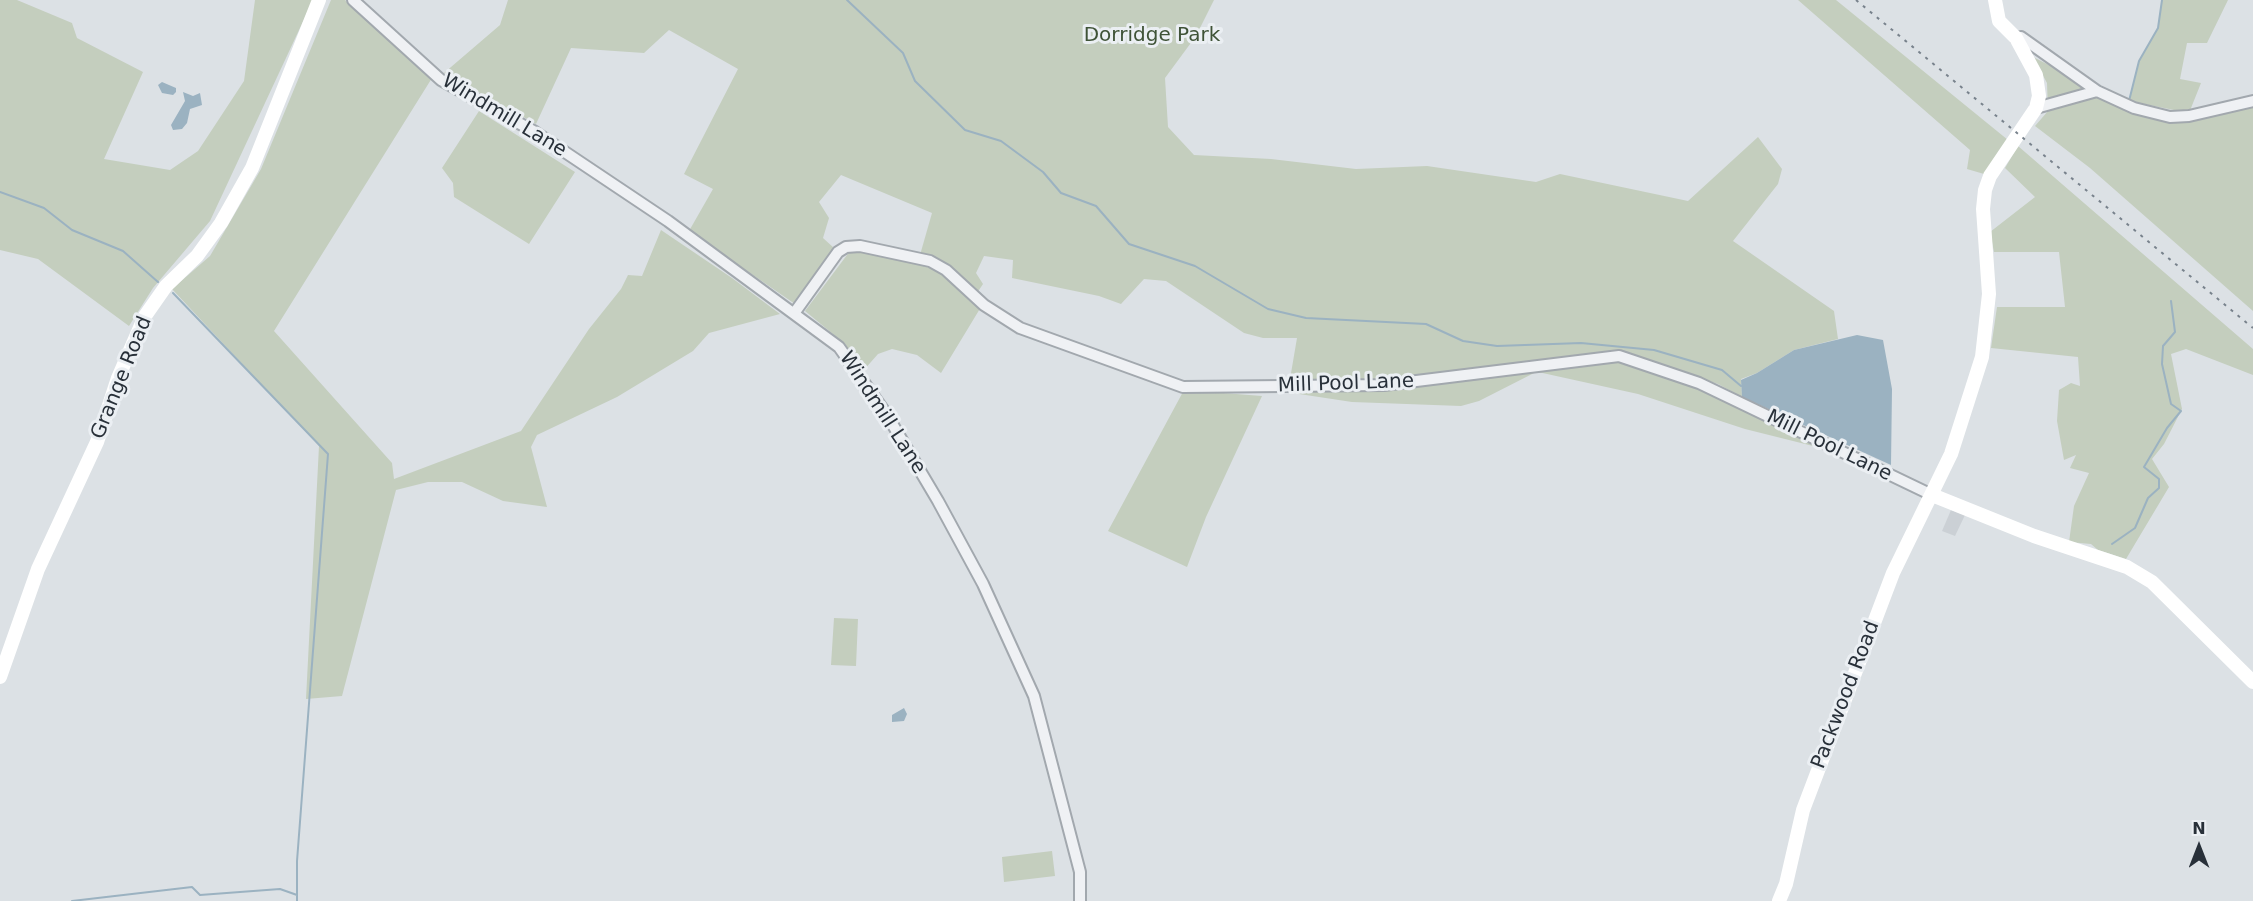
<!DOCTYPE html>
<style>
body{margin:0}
#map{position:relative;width:2253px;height:901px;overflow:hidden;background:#dce1e5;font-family:"DejaVu Sans",sans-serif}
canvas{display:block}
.north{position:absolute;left:2169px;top:817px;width:60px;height:60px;-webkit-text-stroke:4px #ebeff3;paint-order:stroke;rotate:0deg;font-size:16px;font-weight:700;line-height:24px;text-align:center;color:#283039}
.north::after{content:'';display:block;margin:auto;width:21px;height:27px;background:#283039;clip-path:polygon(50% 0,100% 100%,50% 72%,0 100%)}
</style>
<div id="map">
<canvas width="2253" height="901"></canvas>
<div class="north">N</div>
</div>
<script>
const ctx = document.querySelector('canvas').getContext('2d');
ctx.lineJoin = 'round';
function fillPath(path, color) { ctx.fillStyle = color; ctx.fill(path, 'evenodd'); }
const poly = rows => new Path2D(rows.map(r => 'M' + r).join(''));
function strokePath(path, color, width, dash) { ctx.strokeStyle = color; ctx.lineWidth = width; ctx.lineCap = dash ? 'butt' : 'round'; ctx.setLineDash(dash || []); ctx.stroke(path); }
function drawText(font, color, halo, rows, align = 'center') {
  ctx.font = font + ' "DejaVu Sans",sans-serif'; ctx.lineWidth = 6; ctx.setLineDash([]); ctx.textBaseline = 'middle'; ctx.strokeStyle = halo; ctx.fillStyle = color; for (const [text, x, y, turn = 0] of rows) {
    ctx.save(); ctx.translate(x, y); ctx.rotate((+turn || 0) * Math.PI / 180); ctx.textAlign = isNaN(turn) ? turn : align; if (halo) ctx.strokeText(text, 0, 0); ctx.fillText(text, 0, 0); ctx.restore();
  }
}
fillPath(poly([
 [1951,510,1965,515,1955,536,1942,531]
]), '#cbd0d5');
fillPath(poly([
 [0,0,17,0,72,23,77,38,143,72,104,159,170,170,198,151,244,81,255,0,313,0,210,221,153,288,129,326,38,259,0,250],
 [331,0,345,0,432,78,274,331,392,463,394,479,521,431,589,329,621,289,628,275,642,276,661,230,732,278,780,314,709,333,693,351,617,397,537,435,531,447,547,507,503,501,462,482,428,482,396,490,342,696,306,699,319,446,172,289,210,256,261,169],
 [508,0,1214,0,1196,36,1165,78,1168,127,1194,155,1271,159,1356,169,1427,166,1536,182,1560,174,1688,201,1758,137,1782,169,1778,184,1733,241,1834,311,1838,339,1794,350,1757,373,1741,379,1742,397,1718,384,1626,352,1458,371,1384,383,1289,385,1297,338,1263,338,1244,333,1166,281,1144,279,1121,304,1099,296,1012,278,1013,260,984,256,976,273,983,284,977,293,920,255,932,213,841,175,819,202,829,218,823,238,834,248,827,263,795,304,689,231,713,189,684,174,738,69,669,30,644,53,571,48,536,124,444,73,500,25],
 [1798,0,1836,0,2008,140,1984,174,1967,169,1970,150],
 [2162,0,2228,0,2207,43,2187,43,2180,79,2201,83,2189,113,2129,101,2139,61,2158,28],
 [2033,57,2079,80,2100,99,2149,116,2253,106,2253,311,2090,168,2035,126,2048,111,2047,83],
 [479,111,575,172,529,244,454,197,453,183,442,168],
 [2018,146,2253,349,2253,375,2186,349,2171,354,2182,409,2164,444,2152,459,2169,487,2126,559,2098,550,2091,544,2069,542,2074,506,2089,473,2070,468,2076,455,2064,460,2057,421,2059,390,2071,383,2080,386,2078,357,1991,348,1997,307,2065,307,2059,252,1994,252,1990,232,2035,197,2005,168],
 [862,250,943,271,981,307,941,373,917,355,892,349,878,354,863,371,845,344,805,311,850,251],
 [1618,361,1695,386,1817,447,1745,429,1638,394,1538,372],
 [1536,372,1479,401,1461,406,1352,402,1286,392,1383,390],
 [1184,390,1262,396,1206,517,1187,567,1108,531],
 [834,618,858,619,856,666,831,665],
 [1052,851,1055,876,1004,882,1002,857]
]), '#c4cebe');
fillPath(poly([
 [162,82,176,88,176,92,173,95,162,93,158,85],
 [183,92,193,96,200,93,202,105,190,109,187,123,182,129,173,130,171,125,185,101],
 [1857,335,1883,340,1892,389,1891,465,1742,397,1741,380,1757,373,1794,350],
 [904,708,907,714,904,721,892,722,892,715]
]), '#9bb2c1');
strokePath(poly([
 [847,0,903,53,915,81,965,130,1001,141,1043,172,1061,193,1096,206,1129,244,1195,266,1268,309,1306,318,1426,324,1463,341,1497,346,1581,343,1654,350,1722,370,1741,386],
 [2129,101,2139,61,2158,28,2162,0],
 [0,192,44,208,72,230,123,251,158,282],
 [173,293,328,454,297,861,297,901],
 [2112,544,2135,528,2148,498,2159,488,2159,479,2144,467,2167,428,2181,411,2171,404,2162,364,2163,346,2175,332,2171,301],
 [72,901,192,887,200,895,280,889,297,895]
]), '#9bb2c1', 2);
const street = poly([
 [353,0,441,80,535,132,668,221,839,347,887,415,938,501,983,584,1034,696,1080,872,1080,901],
 [2016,38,2021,37,2097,91,2134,108,2170,117,2189,116,2253,101],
 [2036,108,2097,91],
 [795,312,838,252,846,247,860,246,930,261,946,270,984,305,1020,328,1183,387,1384,385,1619,356,1699,383,1932,495]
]);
strokePath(street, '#a2a8ae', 14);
strokePath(street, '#eff1f4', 10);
strokePath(poly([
 [1932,495,2034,536,2127,567,2152,582,2253,682],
 [0,677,38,569,97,442,118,378,145,316,166,286,197,256,221,223,252,168,319,0],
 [1779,901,1786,884,1803,810,1893,573,1951,454,1982,357,1989,294,1983,209,1985,190,1990,176,2036,108,2039,96,2036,75,2016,38,1999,21,1995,0]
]), '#fff', 14);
strokePath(poly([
 [1856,0,2253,328]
]), '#78828c', 2, [3, 6]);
drawText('20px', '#3f5337', '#ebeff3', [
 ["Dorridge Park",1152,36]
]);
drawText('20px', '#283039', '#ebeff3', [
 ["Windmill Lane",504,116,31],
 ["Grange Road",122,378,-68],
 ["Mill Pool Lane",1346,384,-2],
 ["Windmill Lane",882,413,57],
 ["Mill Pool Lane",1829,446,26],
 ["Packwood Road",1846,695,-69]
]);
</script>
